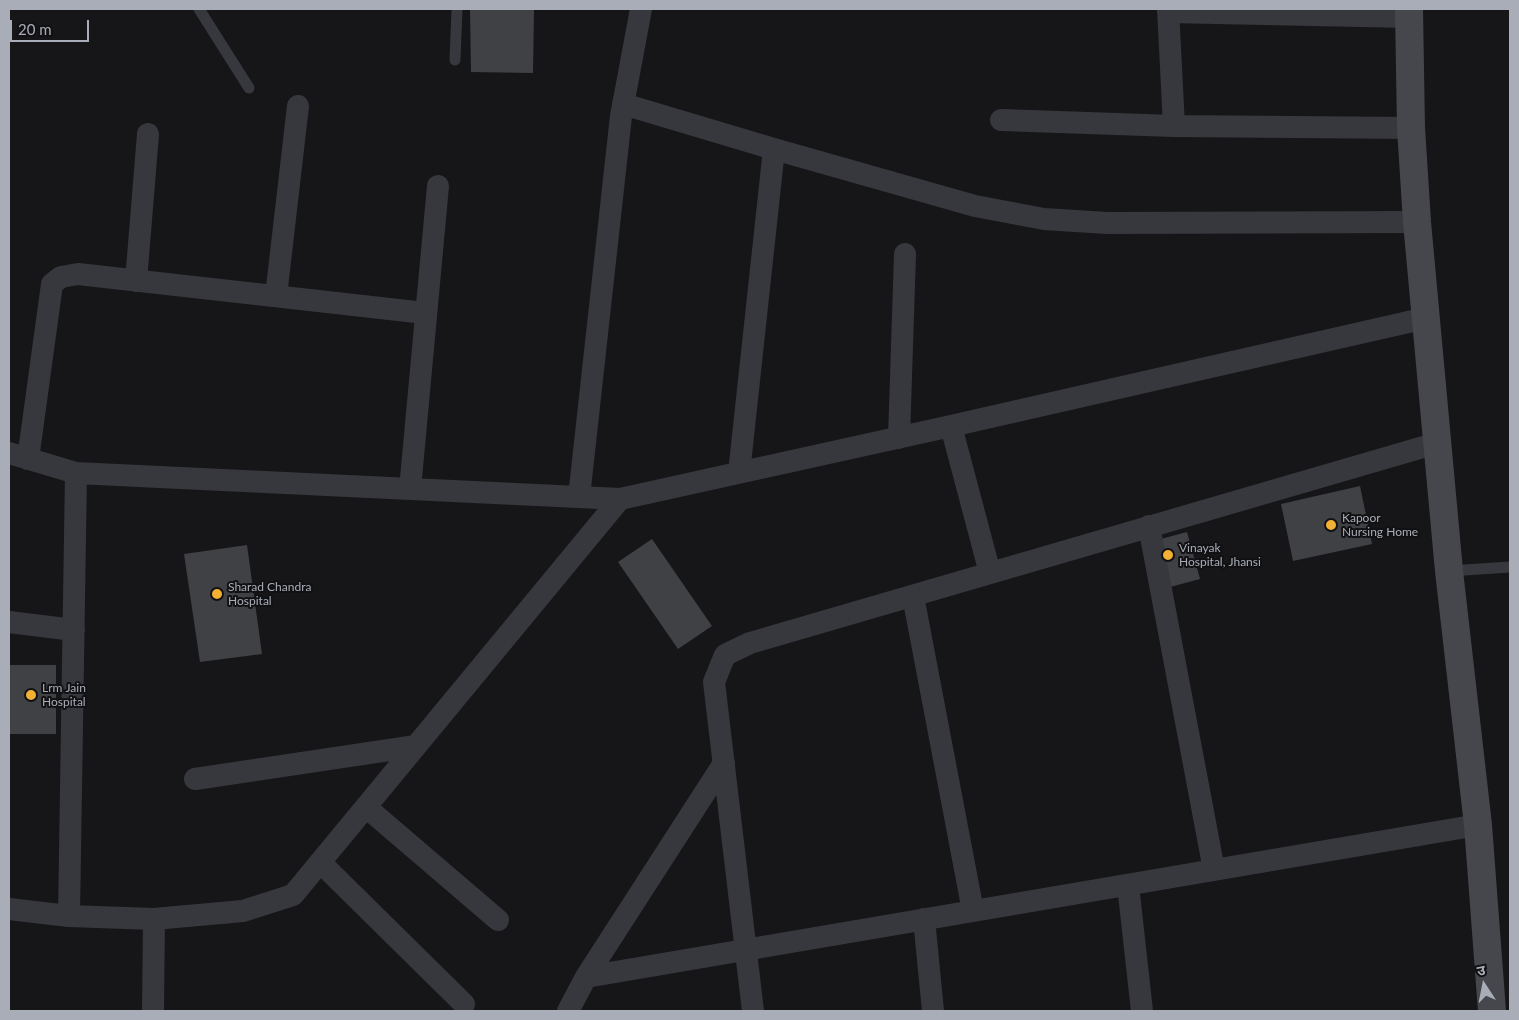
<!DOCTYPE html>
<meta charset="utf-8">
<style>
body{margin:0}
#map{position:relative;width:1519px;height:1020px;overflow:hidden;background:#161618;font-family:Lato,"Noto Sans Devanagari",sans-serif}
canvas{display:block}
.frame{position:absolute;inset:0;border:10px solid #a8adb8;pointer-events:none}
.north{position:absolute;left:1459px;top:960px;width:50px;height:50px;-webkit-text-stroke:4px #111113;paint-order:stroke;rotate:349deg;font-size:14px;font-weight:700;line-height:20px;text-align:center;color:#a8adb8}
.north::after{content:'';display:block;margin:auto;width:18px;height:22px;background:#a8adb8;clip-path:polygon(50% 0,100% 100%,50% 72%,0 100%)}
.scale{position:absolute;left:10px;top:20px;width:79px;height:22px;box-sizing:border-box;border:2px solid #a8adb8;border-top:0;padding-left:6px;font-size:15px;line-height:18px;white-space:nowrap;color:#a8adb8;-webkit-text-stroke:4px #111113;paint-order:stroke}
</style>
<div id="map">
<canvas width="1519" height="1020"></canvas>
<div class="frame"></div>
<div class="north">उ</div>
<div class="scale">20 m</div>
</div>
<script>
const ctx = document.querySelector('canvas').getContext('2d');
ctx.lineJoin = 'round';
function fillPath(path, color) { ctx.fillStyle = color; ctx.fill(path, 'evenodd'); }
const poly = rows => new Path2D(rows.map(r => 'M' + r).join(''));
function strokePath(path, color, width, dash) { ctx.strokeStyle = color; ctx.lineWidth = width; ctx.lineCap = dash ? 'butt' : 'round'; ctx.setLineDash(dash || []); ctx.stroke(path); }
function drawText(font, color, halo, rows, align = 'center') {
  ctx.font = font + ' Lato,sans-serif'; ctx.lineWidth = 4; ctx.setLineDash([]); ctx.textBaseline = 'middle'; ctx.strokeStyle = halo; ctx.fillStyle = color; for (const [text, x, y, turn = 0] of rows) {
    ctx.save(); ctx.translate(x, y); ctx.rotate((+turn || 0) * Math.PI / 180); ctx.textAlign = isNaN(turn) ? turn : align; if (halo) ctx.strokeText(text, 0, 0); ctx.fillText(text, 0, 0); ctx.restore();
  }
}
fillPath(poly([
 [470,9,534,9,533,73,471,72],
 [1360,486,1372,544,1293,561,1281,504],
 [1187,532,1200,579,1170,587,1157,540],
 [652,539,712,626,678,649,618,562],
 [247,545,262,654,200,662,184,554],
 [9,665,56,665,56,734,9,734]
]), '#404145');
strokePath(poly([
 [199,9,249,88],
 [455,60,457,9],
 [1449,571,1510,567]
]), '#37383d', 11);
strokePath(poly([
 [1168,9,1174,126],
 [1168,12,1409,17],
 [623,104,774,149,975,206,1044,219,1107,223,1417,222],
 [1001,120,1174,126,1411,128],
 [136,281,148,134],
 [276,296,298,106],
 [951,426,990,573],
 [899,438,905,254],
 [9,453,76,473,620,499],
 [28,459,52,284,61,277,78,274,425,313],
 [739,473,774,149],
 [410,489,438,186],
 [579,497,621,116,641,9],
 [1149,526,1214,870],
 [913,596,973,911],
 [9,622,74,630],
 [195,779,416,746],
 [366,807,498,920],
 [320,862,464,1004],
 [1128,885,1142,1011],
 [9,909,69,916,154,919,243,911,293,895,620,499,951,426,1426,318],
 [69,916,76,473],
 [924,919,933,1011],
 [586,977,1478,825],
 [153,1011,154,919],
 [568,1011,586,977,724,763],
 [753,1011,714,682,725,655,750,643,1437,443]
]), '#37383d', 22);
strokePath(poly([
 [1409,9,1411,128,1417,222,1449,571,1478,825,1492,1011]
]), '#45474d', 28);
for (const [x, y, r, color] of [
 [1331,525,6,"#f2b134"],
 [1168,555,6,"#f2b134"],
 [217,594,6,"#f2b134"],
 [31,695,6,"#f2b134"]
]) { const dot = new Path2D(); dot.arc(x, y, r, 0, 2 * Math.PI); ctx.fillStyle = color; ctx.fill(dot); strokePath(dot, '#111113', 2); }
drawText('12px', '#a8adb8', '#111113', [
 ["Kapoor",1342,518],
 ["Nursing Home",1342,532],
 ["Vinayak",1179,548],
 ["Hospital, Jhansi",1179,562],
 ["Sharad Chandra",228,587],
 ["Hospital",228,601],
 ["Lrm Jain",42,688],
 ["Hospital",42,702]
], 'left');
</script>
